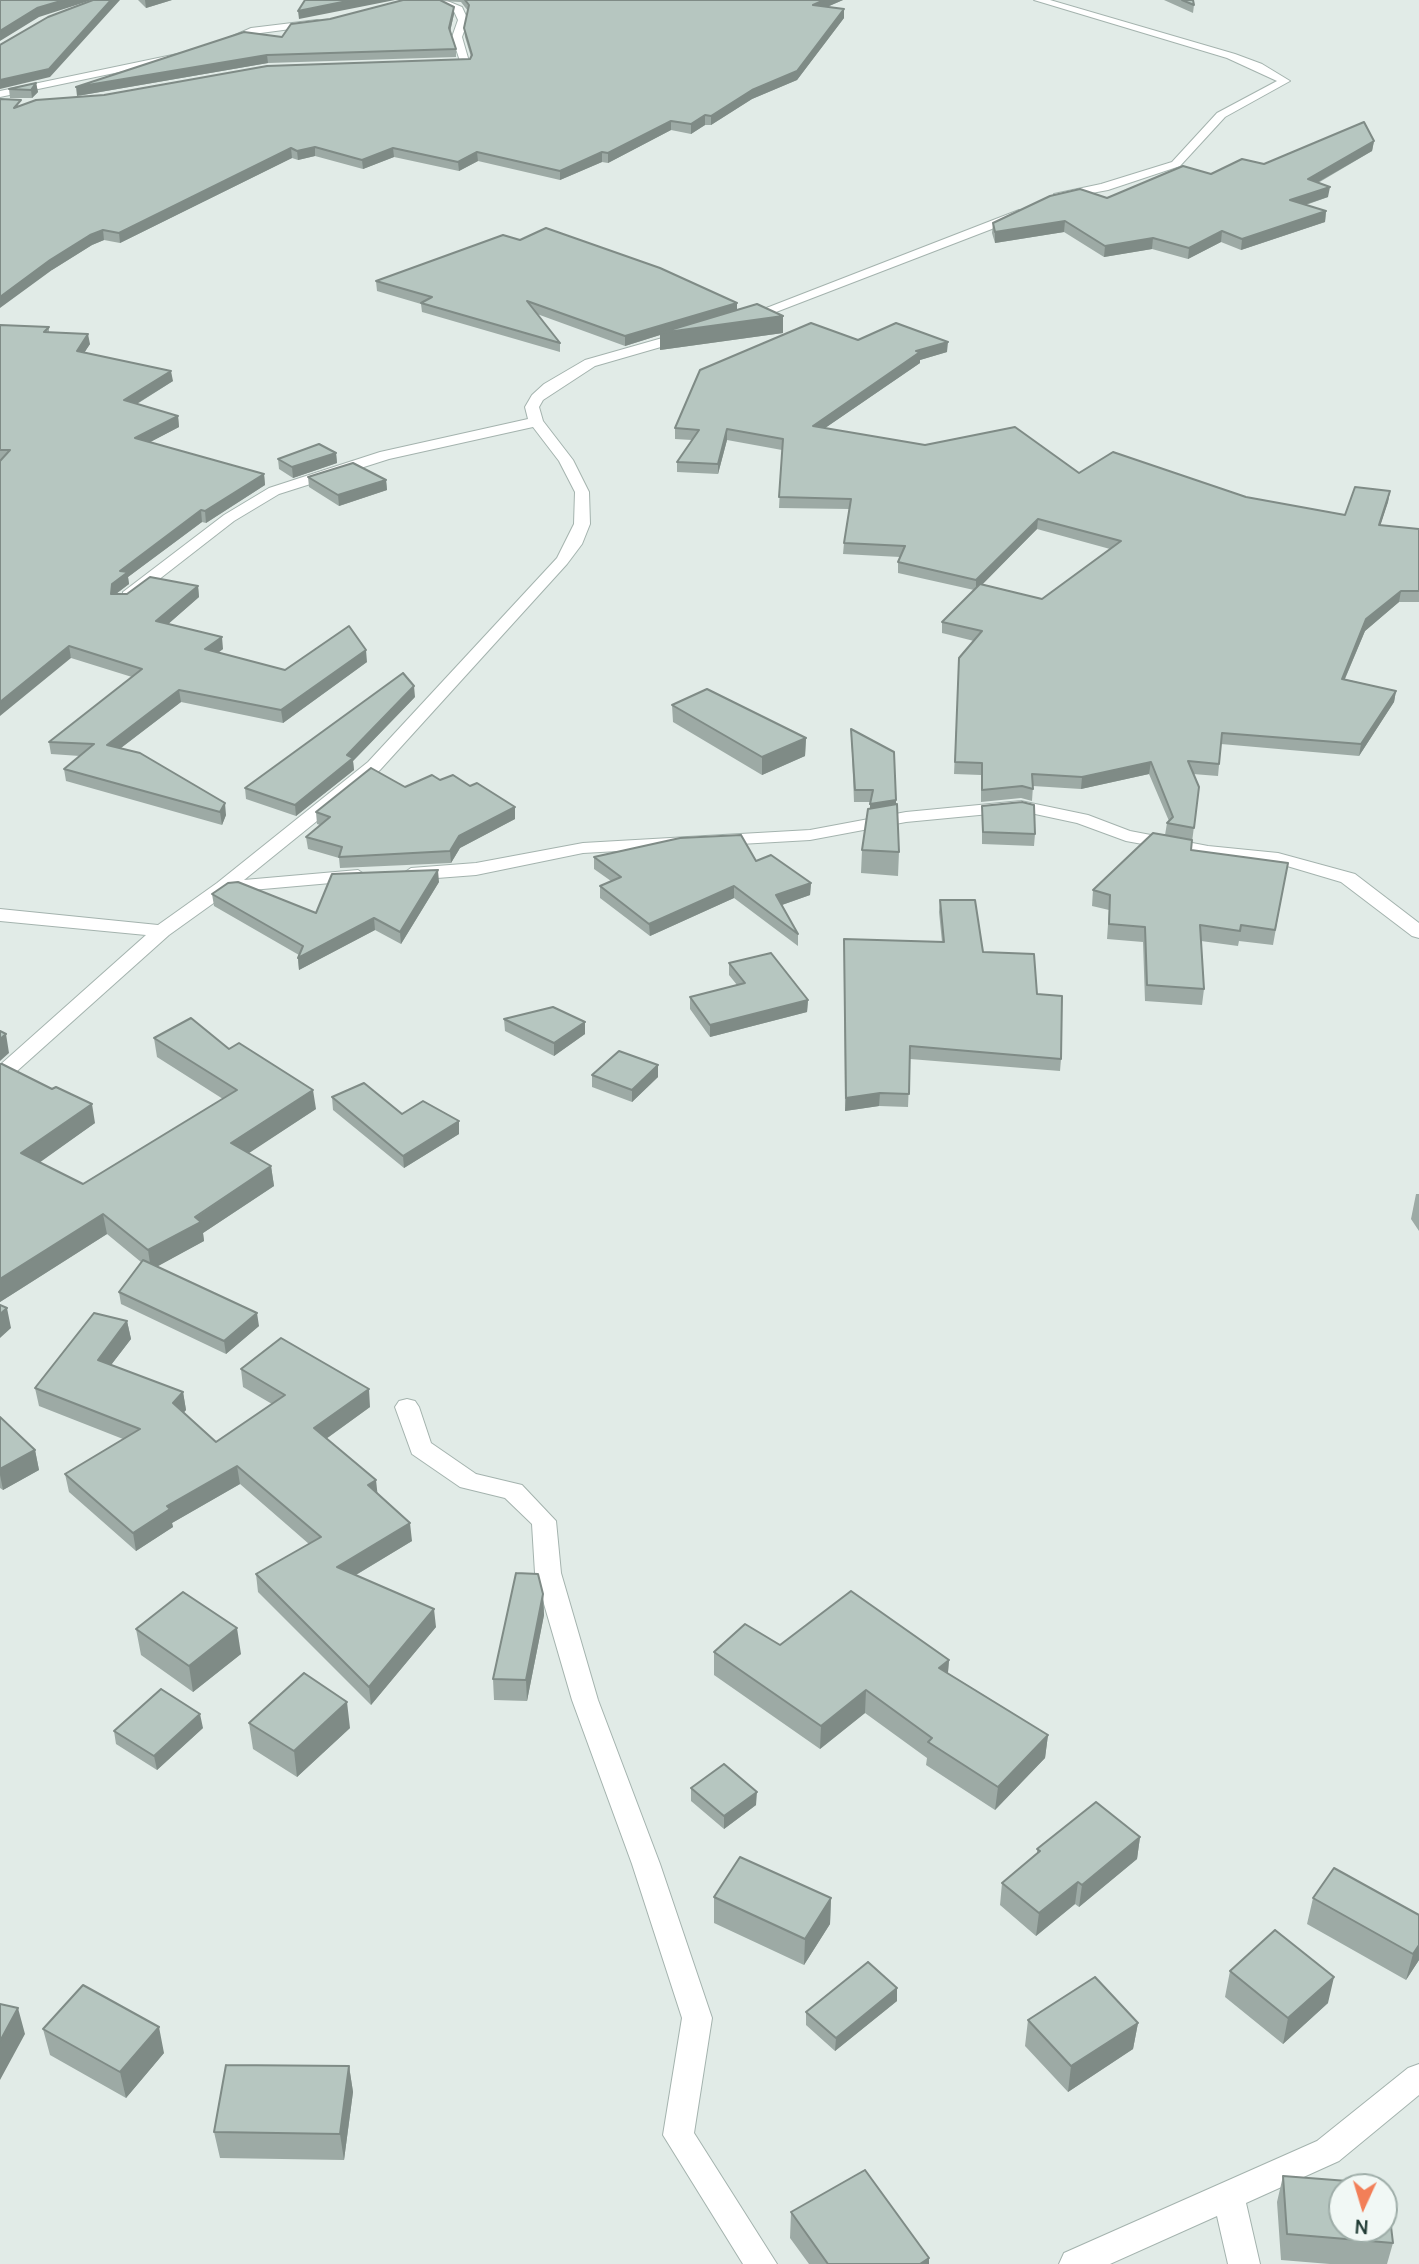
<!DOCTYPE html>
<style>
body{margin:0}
#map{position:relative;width:1419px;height:2264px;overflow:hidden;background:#e1ebe7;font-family:Manrope,sans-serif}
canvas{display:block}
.north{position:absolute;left:1328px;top:2173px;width:70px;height:70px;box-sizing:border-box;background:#f1f8f5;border:2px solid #9eada8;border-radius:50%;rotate:184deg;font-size:19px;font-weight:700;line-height:28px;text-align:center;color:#213c35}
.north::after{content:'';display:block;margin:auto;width:24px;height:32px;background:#f27f58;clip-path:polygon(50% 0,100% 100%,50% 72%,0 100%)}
</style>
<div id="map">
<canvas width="1419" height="2264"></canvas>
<div class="north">N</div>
</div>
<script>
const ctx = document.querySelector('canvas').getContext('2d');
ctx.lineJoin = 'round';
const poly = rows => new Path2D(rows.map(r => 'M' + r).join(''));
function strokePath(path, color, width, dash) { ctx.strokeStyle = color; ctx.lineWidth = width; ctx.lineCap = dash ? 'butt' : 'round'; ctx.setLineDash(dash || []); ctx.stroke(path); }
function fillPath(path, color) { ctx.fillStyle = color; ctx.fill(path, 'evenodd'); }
const minor = poly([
 [430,0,445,0,462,7,468,20,462,37,470,65,445,69,440,66,460,61,452,37,458,20,453,9,430,0],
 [1034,0,1050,0,1235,54,1262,64,1290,81,1225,117,1180,166,1108,190,1054,200,1054,194,1101,184,1172,162,1217,113,1277,81,1227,58,1034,0],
 [317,20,321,21,321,25,253,34,222,46,217,43,251,28,317,20],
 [182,53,186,54,186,58,0,97,0,91,182,53],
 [1019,210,1025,214,1023,217,750,322,738,319,1019,210],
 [687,331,694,335,692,338,595,366,543,400,539,407,543,421,573,460,589,492,590,524,582,544,567,564,380,770,244,880,358,870,367,876,365,880,229,892,169,935,7,1080,0,1082,0,1065,146,935,0,921,0,909,158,925,217,883,368,762,557,558,574,524,575,492,559,461,533,427,389,459,279,494,234,521,135,598,123,598,123,592,224,515,269,488,380,452,528,419,525,407,532,395,544,384,585,360,687,331],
 [1021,801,1088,815,1130,831,1208,846,1278,853,1355,874,1419,923,1419,938,1412,936,1341,882,1277,863,1208,856,1126,841,1077,823,1021,811,906,822,810,840,583,853,476,875,411,880,402,874,411,868,476,863,583,843,810,830,906,812,1021,801],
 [407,1399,415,1401,419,1407,431,1443,476,1474,522,1485,556,1521,561,1573,598,1700,660,1864,712,2018,694,2133,777,2264,743,2264,663,2135,682,2018,632,1864,572,1700,535,1573,532,1524,505,1498,460,1487,412,1454,395,1407,399,1401,407,1399],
 [1419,2064,1419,2095,1339,2161,1246,2203,1260,2264,1228,2264,1217,2216,1110,2264,1059,2264,1064,2253,1317,2141,1408,2068,1419,2064]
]);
strokePath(minor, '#a4b3ae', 2);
fillPath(minor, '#fff');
fillPath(poly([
 [138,0,172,0,146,8],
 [403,0,843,0,827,7,844,18,797,80,752,99,711,125,705,125,691,134,671,130,608,163,602,162,560,180,478,161,459,171,394,157,363,169,315,156,298,160,292,158,120,243,104,240,92,245,52,270,21,105,104,95,470,59,471,57,465,37,464,28,468,11,461,2,441,1,454,14,450,32,456,49,456,57,268,63,77,96,282,37,330,19],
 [1164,0,1193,0,1194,5,1193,13],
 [36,83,38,92,32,98,10,98,9,89],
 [1374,141,1372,151,1318,183,1328,197,1306,205,1326,211,1325,222,1241,250,1221,242,1188,259,1152,249,1104,257,1064,232,995,243,992,233,993,223,1211,174,1264,164],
 [376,281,737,303,737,310,783,333,660,350,660,335,625,346,537,314,560,343,560,352,422,312,421,304,377,291],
 [0,325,49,327,49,333,90,344,84,353,173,381,137,404,178,416,179,427,150,442,264,474,265,485,206,523,202,522,128,577,129,584,116,594,127,594,198,586,199,597,168,624,223,649,218,653,285,670,367,662,283,723,181,702,121,748,226,815,222,825,66,781,64,769,80,756,51,754,49,742,132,677,71,658,0,461],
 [858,340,947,352,920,360,920,363,825,428,1079,473,1246,497,1345,515,1390,491,1388,502,1380,525,1419,529,1419,602,1399,602,1365,631,1345,679,1396,691,1394,702,1359,756,1221,744,1218,776,1193,774,1199,787,1191,850,1285,878,1273,945,1239,941,1238,946,1201,941,1204,989,1202,1005,1145,1001,1143,942,1107,939,1109,910,1092,906,1093,890,1165,835,1167,823,1169,821,1149,774,1081,789,1033,786,1032,801,1021,798,981,802,981,775,954,774,959,658,974,641,942,633,942,622,974,590,898,573,898,562,900,557,843,554,844,543,849,509,779,508,782,450,727,440,718,474,677,472,677,462,692,440,675,439,675,428],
 [1037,529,1110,549,1042,599,982,584],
 [336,453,337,463,293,478,279,469,278,459],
 [308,477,386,480,387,490,339,506,309,487],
 [415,697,353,761,354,770,296,816,246,799,245,788],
 [672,705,806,738,805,756,762,775,673,722],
 [851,729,896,804,899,852,898,876,861,873,862,850,871,802,854,802],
 [440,780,515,819,460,848,451,863,340,868,339,858,308,849,306,837,320,825,317,824,316,812,405,787],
 [982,806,1035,834,1034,846,982,844],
 [594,857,756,861,811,883,810,895,782,905,798,934,798,946,734,898,650,936,600,898,600,886,611,881,594,869],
 [439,882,401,944,375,930,299,970,298,958,299,955,214,906,212,894,316,913],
 [940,900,983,952,1061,1059,1060,1071,910,1059,908,1107,879,1106,845,1111,844,939,942,942,939,912],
 [729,963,808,1000,807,1012,710,1037,690,1009,690,997,737,985,729,975],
 [504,1019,585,1022,585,1034,554,1056,505,1031],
 [154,1038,229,1049,316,1109,248,1153,271,1166,274,1186,203,1233,204,1241,157,1266,259,1326,226,1354,121,1304,119,1292,141,1262,107,1234,0,1302,0,1064,95,1123,39,1162,83,1184,223,1099,157,1057],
 [592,1075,658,1077,632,1102,592,1087],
 [332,1097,402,1114,459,1134,404,1168,333,1110],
 [1416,1194,1419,1194,1419,1231,1411,1219],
 [127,1321,131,1339,111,1365,183,1392,186,1410,183,1413,216,1442,272,1404,243,1387,241,1369,370,1407,326,1439,378,1494,412,1541,356,1575,436,1627,371,1705,258,1592,256,1574,309,1544,240,1484,172,1523,173,1527,136,1551,69,1492,65,1474,123,1439,39,1406,35,1388],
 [0,1417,35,1450,39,1470,3,1490,0,1488],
 [543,1594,544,1615,527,1701,494,1700,493,1679],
 [136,1629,241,1654,193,1692,141,1655],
 [780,1645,949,1660,948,1673,1048,1735,1045,1758,995,1810,926,1765,927,1758,865,1713,820,1749,714,1675,714,1652],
 [249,1723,350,1728,297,1777,253,1749],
 [203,1728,157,1770,116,1744,114,1731],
 [691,1788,756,1805,724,1829,691,1801],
 [1140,1837,1137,1859,1079,1907,1075,1904,1036,1936,1000,1905,1002,1883,1037,1854,1037,1849],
 [714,1897,831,1898,830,1924,804,1965,714,1923],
 [1313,1898,1419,1915,1419,1960,1406,1980,1307,1924],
 [1230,1971,1328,2003,1283,2044,1225,1997],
 [897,1988,897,2001,835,2051,806,2025,806,2012],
 [1028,2020,1138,2023,1133,2049,1068,2092,1025,2046],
 [43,2029,164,2053,126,2098,50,2055],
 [349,2066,353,2092,344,2160,220,2158,214,2132],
 [1283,2176,1393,2243,1387,2264,1330,2264,1281,2260,1277,2202],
 [791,2212,929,2258,929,2264,809,2264,790,2238]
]), '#9daaa5');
fillPath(poly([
 [64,0,92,0,39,17,0,41,0,31,37,8],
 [111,0,120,0,50,77,0,89,0,80],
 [145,0,172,0,146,8],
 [352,0,395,0,299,19,298,11],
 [824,0,843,0,813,13,813,5],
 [454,7,454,14,449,36,449,28],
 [844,9,844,18,797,80,752,99,711,125,711,116],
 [267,55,268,63,77,96,76,87],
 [36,83,38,92,32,98,31,90],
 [705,115,705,125,691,134,691,124],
 [671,121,671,130,608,163,608,153],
 [1374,141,1372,151,1306,189,1308,179],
 [315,147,315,156,298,160,297,151],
 [291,148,292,158,120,243,119,233],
 [393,148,394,157,363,169,362,160],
 [477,152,478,161,459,171,458,162],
 [602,152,602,162,560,180,560,171],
 [1330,187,1328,197,1289,210,1290,200],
 [1326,211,1325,222,1241,250,1242,239],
 [1065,221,1064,232,995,243,995,232],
 [103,230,104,240,92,245,52,270,0,308,0,297,50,260,90,235],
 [1222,231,1221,242,1188,259,1189,248],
 [1153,238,1152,249,1104,257,1105,246],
 [737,303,737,313,783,316,783,333,660,350,660,335,625,346,625,336],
 [88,334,90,344,78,362,77,351],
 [948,342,947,352,920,360,920,363,812,437,813,426,916,351],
 [171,371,173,381,125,411,124,400],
 [178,416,179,427,137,449,135,438],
 [727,429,727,440,718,474,718,464],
 [336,453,337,463,293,478,292,467],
 [264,474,265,485,206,523,205,511],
 [386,480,387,490,339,506,338,495],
 [1390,491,1388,502,1377,536,1379,525],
 [201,510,202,522,128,577,129,584,113,596,111,594,112,584,120,571],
 [1038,519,1037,529,976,591,976,580],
 [198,586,199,597,158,633,156,621],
 [1401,591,1399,602,1365,631,1340,690,1342,679,1366,619],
 [222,637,223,649,206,661,205,649],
 [69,646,71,658,0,716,0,702],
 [366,650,367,662,283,723,281,710],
 [414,686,415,697,353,761,354,770,296,816,295,805,347,755],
 [179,690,181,702,109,757,107,745],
 [1396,691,1394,702,1359,756,1361,744],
 [806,738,805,756,762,775,762,757],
 [1151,762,1149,774,1081,789,1082,777],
 [896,800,896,811,870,816,870,804],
 [225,803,226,815,222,825,220,812],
 [515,807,515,819,460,848,451,863,450,851,459,836],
 [438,870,439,882,401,944,400,932],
 [811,883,810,895,776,907,776,895],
 [734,886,734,898,650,936,649,924],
 [374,918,375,930,299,970,298,958],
 [808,1000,807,1012,710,1037,710,1025],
 [585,1022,585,1034,554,1056,554,1043],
 [6,1034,9,1053,0,1061,0,1039],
 [658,1065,658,1077,632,1102,632,1090],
 [313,1090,316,1109,234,1163,231,1143],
 [880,1093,879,1106,845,1111,846,1098],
 [92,1104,95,1123,25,1173,21,1153],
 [459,1121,459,1134,404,1168,403,1156],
 [271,1166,274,1186,203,1233,204,1241,151,1270,148,1250],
 [103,1214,107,1234,0,1302,0,1279],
 [7,1308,11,1328,0,1338,0,1314],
 [257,1313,259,1326,226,1354,224,1341],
 [127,1321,131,1339,101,1378,98,1360],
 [369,1389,370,1407,316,1446,314,1428],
 [183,1392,186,1410,176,1421,173,1403],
 [35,1450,39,1470,3,1490,0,1475,0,1469],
 [237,1466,240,1484,172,1523,173,1527,136,1551,133,1533,167,1506],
 [376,1480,378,1498,368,1485],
 [410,1523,412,1541,339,1585,337,1567],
 [543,1594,544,1615,527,1701,526,1680],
 [434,1609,436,1627,371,1705,369,1687],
 [237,1628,241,1654,193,1692,189,1666],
 [949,1660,947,1683,939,1668],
 [866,1690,865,1713,820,1749,821,1726],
 [347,1702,350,1728,297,1777,294,1751],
 [200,1714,203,1728,157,1770,154,1756],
 [1048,1735,1045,1758,995,1810,998,1787],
 [757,1792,756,1805,724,1829,724,1816],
 [1140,1837,1137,1859,1079,1907,1082,1885],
 [1078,1882,1075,1904,1036,1936,1039,1913],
 [831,1898,830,1924,804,1965,805,1939],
 [1419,1945,1419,1960,1406,1980,1413,1954],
 [1334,1977,1328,2003,1283,2044,1288,2018],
 [897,1988,897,2001,835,2051,836,2038],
 [18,2008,25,2034,0,2080,0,2041],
 [1138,2023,1133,2049,1068,2092,1071,2066],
 [159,2027,164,2053,126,2098,120,2072],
 [349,2066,353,2092,344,2160,340,2134],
 [929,2258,929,2264,920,2264]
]), '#7f8b86');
const building = poly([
 [0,0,64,0,37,8,0,31,0,0],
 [93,0,111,0,49,69,0,80,0,45,48,17,93,0],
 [305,0,352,0,298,11,305,0],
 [403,0,440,0,454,7,449,28,456,49,267,55,76,87,244,32,282,37,291,24,330,19,403,0],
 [465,0,824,0,813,5,844,9,797,71,752,90,711,116,705,115,691,124,671,121,608,153,602,152,560,171,477,152,458,162,393,148,362,160,315,147,297,151,291,148,119,233,103,230,90,235,50,260,0,297,0,99,21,100,14,108,36,100,104,95,267,66,470,59,472,55,464,28,469,5,465,0],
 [1182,0,1193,0,1194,5,1182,0],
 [36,83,31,90,9,89,36,83],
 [1364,122,1374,141,1308,179,1330,187,1290,200,1326,211,1242,239,1222,231,1189,248,1153,238,1105,246,1065,221,995,232,993,223,1050,196,1080,189,1107,198,1183,166,1211,174,1242,159,1264,164,1364,122],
 [546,228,660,268,737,303,625,336,527,301,560,343,421,303,432,297,376,281,503,235,520,240,546,228],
 [757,304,783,316,660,333,757,304],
 [811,323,858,340,896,323,948,342,916,351,920,352,813,426,925,445,1015,427,1079,473,1113,452,1246,497,1345,515,1355,487,1390,491,1379,525,1419,529,1419,591,1401,591,1366,619,1342,679,1396,691,1361,744,1222,733,1219,764,1188,761,1199,787,1194,828,1167,823,1173,817,1151,762,1082,777,1032,774,1033,789,1022,786,982,790,982,763,955,762,959,658,982,631,942,622,980,584,1042,599,1121,541,1038,519,976,580,898,562,905,546,844,543,851,499,779,497,783,439,727,429,718,464,677,462,699,430,675,428,700,370,811,323],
 [0,325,49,327,44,332,88,334,77,351,171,371,124,400,178,416,135,438,264,474,205,511,201,510,120,571,128,572,112,584,111,594,127,594,150,577,198,586,156,621,222,637,205,649,285,670,349,626,366,650,281,710,179,690,107,745,140,753,225,803,220,812,64,769,94,744,49,742,142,669,69,646,0,702,0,461,10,450,0,450,0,325],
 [319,444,336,453,292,467,278,459,319,444],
 [353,463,386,480,338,495,308,477,353,463],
 [403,673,414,686,347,755,353,758,295,805,245,788,403,673],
 [707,689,806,738,762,757,672,705,707,689],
 [851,729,894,752,896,800,870,804,873,790,855,790,851,729],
 [371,768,405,787,432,775,440,780,453,775,470,786,477,783,515,807,459,836,450,851,339,857,342,847,306,837,330,817,316,812,371,768],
 [1022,802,1034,805,1035,834,983,832,982,806,1022,802],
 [897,804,899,852,862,850,868,809,897,804],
 [1153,833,1192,840,1191,850,1288,863,1275,930,1241,925,1240,931,1200,925,1204,989,1147,985,1145,927,1109,924,1110,895,1093,890,1153,833],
 [741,835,756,861,771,855,811,883,776,895,798,934,734,886,649,924,600,886,621,877,594,857,680,838,741,835],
 [438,870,400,932,374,918,298,958,303,946,212,894,228,883,238,882,316,913,332,874,438,870],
 [940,900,975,900,983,952,1034,954,1037,994,1062,996,1061,1059,910,1046,909,1094,880,1093,846,1098,844,939,944,942,940,900],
 [771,953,808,1000,710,1025,690,997,745,983,729,963,771,953],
 [553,1007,585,1022,554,1043,504,1019,553,1007],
 [191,1018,229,1049,239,1043,313,1090,231,1143,271,1166,195,1217,201,1222,148,1250,103,1214,0,1279,0,1064,2,1064,52,1089,56,1087,92,1104,21,1153,83,1184,237,1090,154,1038,191,1018],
 [0,1031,6,1034,0,1039,0,1031],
 [619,1051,658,1065,632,1090,592,1075,619,1051],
 [364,1083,402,1114,423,1101,459,1121,403,1156,332,1097,364,1083],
 [143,1260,257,1313,224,1341,119,1292,143,1260],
 [0,1305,7,1308,0,1314,0,1305],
 [94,1313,127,1321,98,1360,183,1392,173,1403,216,1442,285,1395,241,1369,281,1338,369,1389,314,1428,376,1480,368,1485,410,1523,337,1567,434,1609,369,1687,256,1574,321,1537,237,1466,167,1506,170,1509,133,1533,65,1474,140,1429,35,1388,94,1313],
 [0,1417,35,1450,0,1469,0,1417],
 [516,1573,538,1574,543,1594,526,1680,493,1679,516,1573],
 [851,1591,949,1660,939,1668,1048,1735,998,1787,928,1742,932,1738,866,1690,821,1726,714,1652,745,1624,780,1645,851,1591],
 [183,1592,237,1628,189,1666,136,1629,183,1592],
 [304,1673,347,1702,294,1751,249,1723,304,1673],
 [161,1689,200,1714,154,1756,114,1731,161,1689],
 [724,1764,757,1792,724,1816,691,1788,724,1764],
 [1096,1802,1140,1837,1082,1885,1078,1882,1039,1913,1002,1883,1040,1851,1037,1849,1096,1802],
 [740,1857,831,1898,805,1939,714,1897,740,1857],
 [1334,1868,1419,1915,1419,1945,1413,1954,1313,1898,1334,1868],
 [1275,1930,1334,1977,1288,2018,1230,1971,1275,1930],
 [868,1962,897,1988,836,2038,806,2012,868,1962],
 [1095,1977,1138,2023,1071,2066,1028,2020,1095,1977],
 [83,1985,159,2027,120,2072,43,2029,83,1985],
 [0,2004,18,2008,0,2041,0,2004],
 [226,2065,349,2066,340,2134,214,2132,226,2065],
 [865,2170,929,2258,920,2264,828,2264,791,2212,865,2170],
 [1283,2176,1386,2184,1393,2243,1287,2234,1283,2176],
 [1342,2187,1384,2187,1384,2229,1342,2229,1342,2187]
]);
fillPath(building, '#b6c6c0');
strokePath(building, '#7f8b86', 2);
</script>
